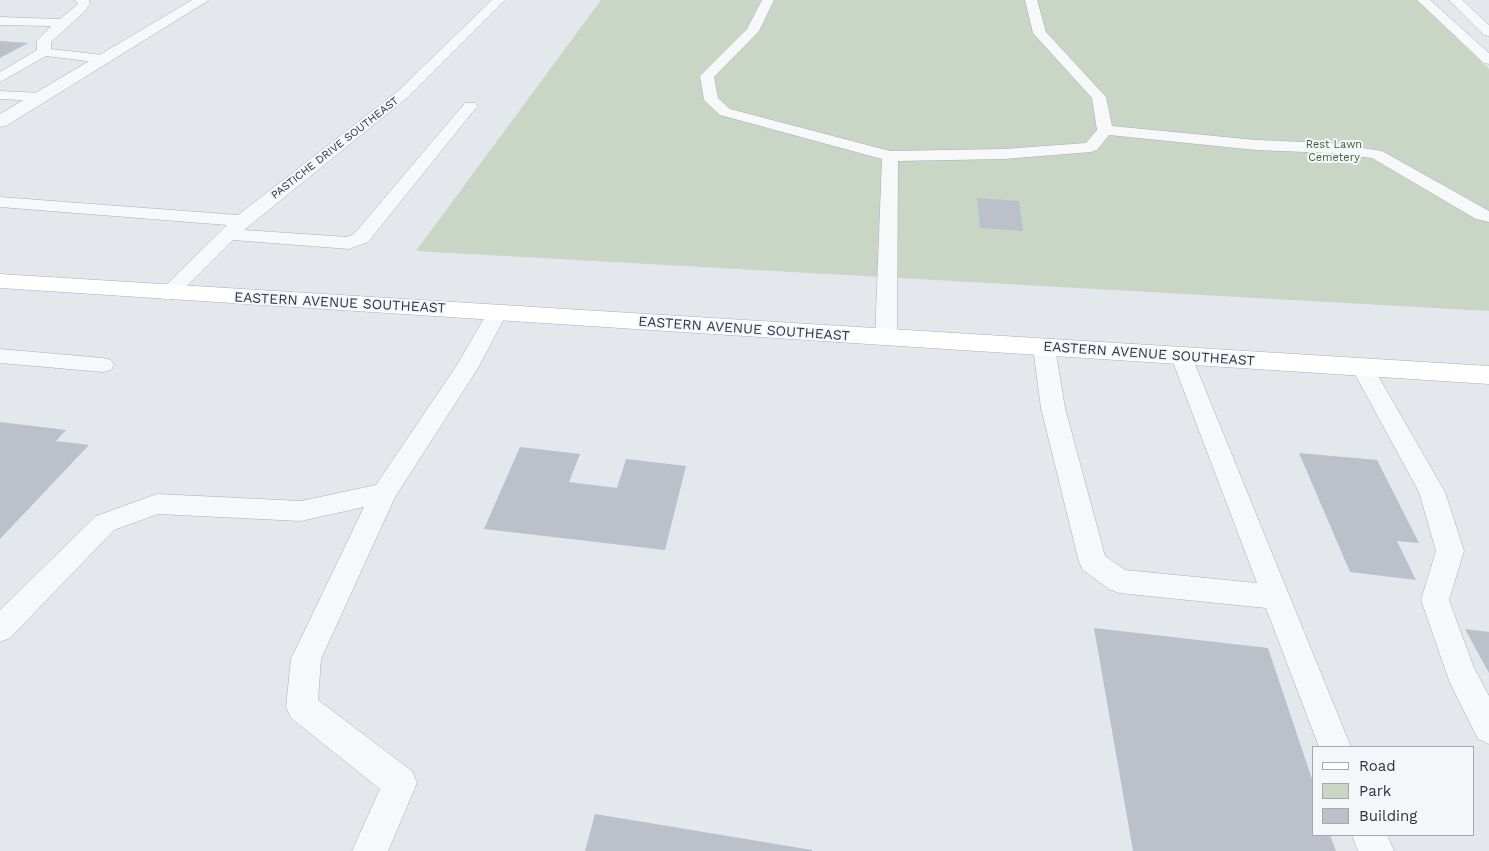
<!DOCTYPE html>
<style>
body{margin:0}
#map{position:relative;width:1489px;height:851px;overflow:hidden;background:#e4e7ec;font-family:"Work Sans",sans-serif}
canvas{display:block}
.legend{position:absolute;left:1312px;top:746px;width:162px;height:90px;box-sizing:border-box;background:#f4f6f9;border:1px solid #a4a8b1;margin:0;padding:6px 9px;list-style:none;font-size:15px;color:#2b3445}
.legend li{display:flex;align-items:center;gap:10px;height:25px}
.legend b{width:25px;border:1px solid #a4a8b1}
</style>
<div id="map">
<canvas width="1489" height="851"></canvas>
<ul class="legend">
<li><b style="height:6px;background:#fff"></b>Road</li>
<li><b style="height:14px;background:#c9d6c5"></b>Park</li>
<li><b style="height:14px;background:#bbc0ca"></b>Building</li>
</ul>
</div>
<script>
const ctx = document.querySelector('canvas').getContext('2d');
ctx.lineJoin = 'round';
function fillPath(path, color) { ctx.fillStyle = color; ctx.fill(path, 'evenodd'); }
const poly = rows => new Path2D(rows.map(r => 'M' + r).join(''));
function strokePath(path, color, width, dash) { ctx.strokeStyle = color; ctx.lineWidth = width; ctx.lineCap = dash ? 'butt' : 'round'; ctx.setLineDash(dash || []); ctx.stroke(path); }
function drawText(font, color, halo, rows, align = 'center') {
  ctx.font = font + ' "Work Sans",sans-serif'; ctx.lineWidth = 4; ctx.setLineDash([]); ctx.textBaseline = 'middle'; ctx.strokeStyle = halo; ctx.fillStyle = color; for (const [text, x, y, turn = 0] of rows) {
    ctx.save(); ctx.translate(x, y); ctx.rotate((+turn || 0) * Math.PI / 180); ctx.textAlign = isNaN(turn) ? turn : align; if (halo) ctx.strokeText(text, 0, 0); ctx.fillText(text, 0, 0); ctx.restore();
  }
}
fillPath(poly([
 [601,0,1417,0,1489,69,1489,311,416,251]
]), '#c9d6c5');
fillPath(poly([
 [0,41,28,43,0,58],
 [977,198,1019,201,1023,231,980,228],
 [0,422,66,430,56,441,89,445,0,539],
 [520,447,580,454,569,482,617,488,626,459,686,466,665,550,484,529],
 [1299,453,1377,460,1419,543,1397,541,1416,580,1350,572],
 [1094,628,1268,648,1313,782,1313,835,1330,835,1336,851,1133,851],
 [1465,629,1489,632,1489,673],
 [595,814,812,850,812,851,585,851]
]), '#bbc0ca');
const service = poly([
 [75,0,89,0,90,4,84,12,51,42,51,49,103,55,110,59,108,62,103,63,46,56,0,82,0,72,37,50,37,41,51,26,0,25,0,17,60,19,78,4,75,0],
 [492,0,505,0,408,97,244,230,347,237,354,234,465,103,475,103,478,106,475,109,368,242,349,249,233,240,175,298,168,300,161,298,158,294,161,290,227,225,0,207,0,197,238,215,398,91,492,0],
 [762,0,774,0,759,31,714,77,718,98,730,109,890,151,1004,149,1086,143,1097,130,1092,98,1033,33,1025,0,1037,0,1046,32,1106,97,1112,126,1256,140,1330,143,1382,151,1489,211,1489,222,1476,219,1372,158,1330,153,1256,150,1109,135,1097,150,1091,152,1004,159,898,161,897,338,894,343,886,345,878,343,875,338,882,159,720,115,704,100,700,76,747,29,762,0],
 [1417,0,1430,0,1489,53,1489,64,1484,63,1417,0],
 [1449,0,1462,0,1489,25,1489,36,1484,35,1449,0],
 [0,91,41,93,46,94,48,97,46,100,41,101,0,99,0,91],
 [497,307,504,308,507,313,478,368,395,497,321,659,318,700,412,771,417,783,388,851,352,851,380,789,291,718,286,707,291,659,364,507,301,521,158,514,114,530,10,638,0,642,0,610,96,516,157,494,301,501,376,485,457,365,490,308,497,307],
 [1044,341,1052,343,1055,348,1065,408,1105,556,1125,570,1257,583,1171,357,1174,352,1182,350,1190,352,1351,747,1319,747,1266,608,1119,593,1109,589,1083,570,1079,562,1041,408,1033,348,1036,343,1044,341],
 [0,349,103,358,111,360,114,365,111,370,103,372,0,363,0,349],
 [1362,360,1370,362,1445,492,1464,551,1449,600,1474,668,1489,696,1489,744,1478,739,1450,683,1421,600,1436,551,1419,492,1351,367,1354,362,1362,360],
 [1352,835,1387,835,1394,851,1358,851,1352,835]
]);
const minor = poly([
 [192,0,209,0,6,126,0,127,0,114,192,0]
]);
const secondary = poly([
 [0,274,1489,366,1489,384,0,288,0,274]
]);
strokePath(service, '#a9aeb7', 1);
strokePath(minor, '#a9aeb7', 1);
strokePath(secondary, '#a9aeb7', 1);
fillPath(service, '#f7f8fa');
fillPath(minor, '#f7f8fa');
fillPath(secondary, '#fff');
drawText('11px', '#3f6138', '#f4f6f9', [
 ["Rest Lawn",1334,145],
 ["Cemetery",1334,158]
]);
drawText('11px', '#2b3445', '#f4f6f9', [
 ["PASTICHE DRIVE SOUTHEAST",335,148,-38]
]);
drawText('14px', '#2b3445', '#f4f6f9', [
 ["EASTERN AVENUE SOUTHEAST",340,303,3],
 ["EASTERN AVENUE SOUTHEAST",744,329,4],
 ["EASTERN AVENUE SOUTHEAST",1149,354,4]
]);
</script>
